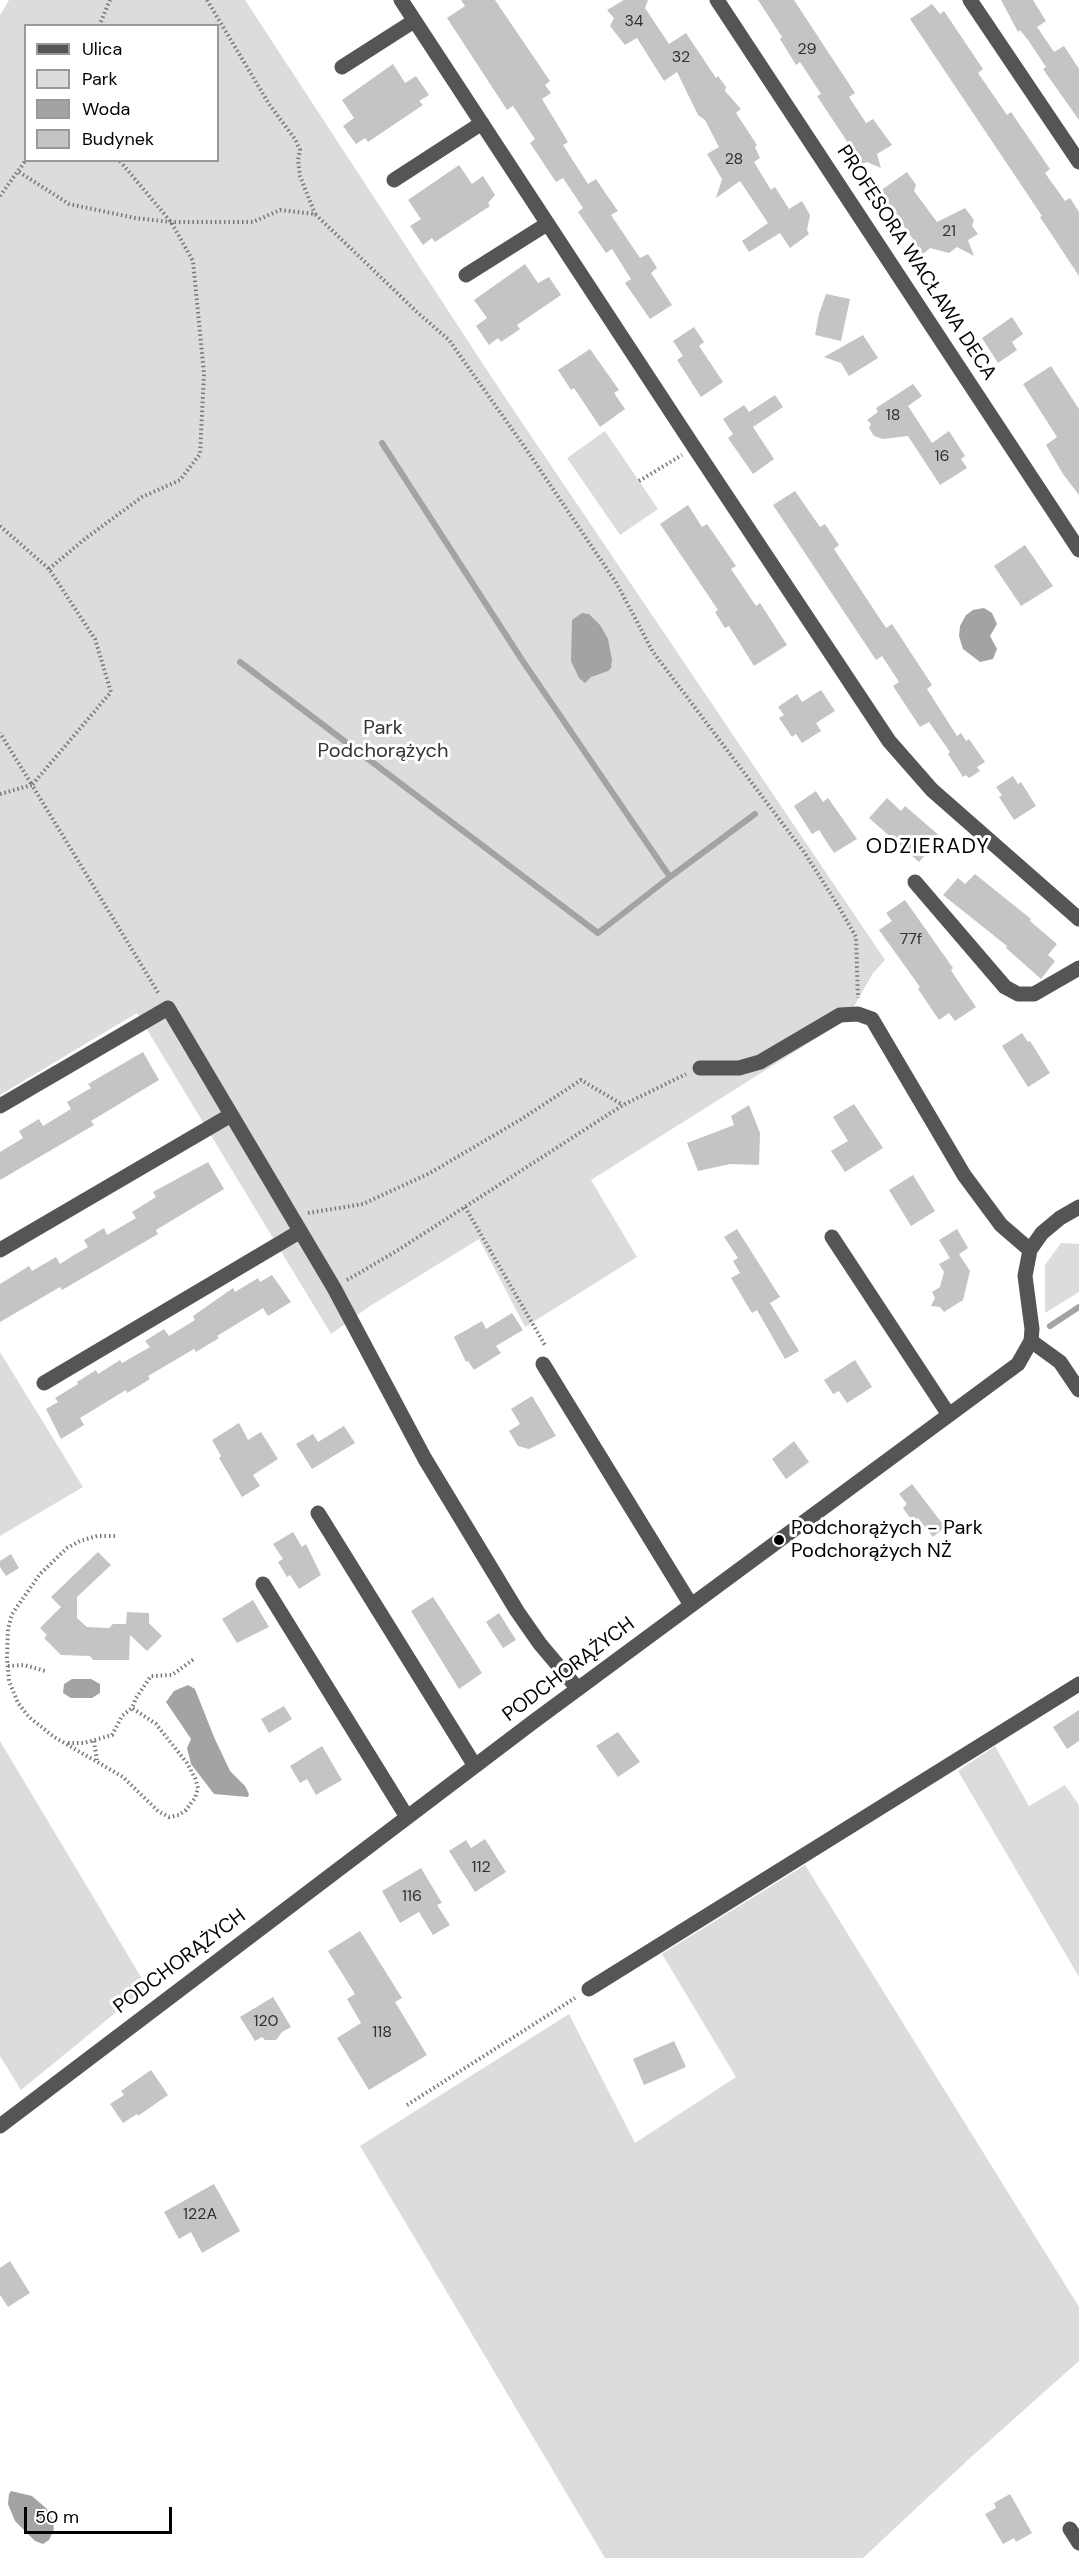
<!DOCTYPE html>
<meta charset="utf-8">
<style>
body{margin:0}
#map{position:relative;width:1079px;height:2558px;overflow:hidden;background:#fff;font-family:"DM Sans",sans-serif}
canvas{display:block}
.legend{position:absolute;left:24px;top:24px;width:195px;height:138px;box-sizing:border-box;background:#fff;border:2px solid #999;margin:0;padding:8px 10px;list-style:none;font-size:18px;color:#000}
.legend li{display:flex;align-items:center;gap:12px;height:30px}
.legend b{width:30px;border:2px solid #999}
.scale{position:absolute;left:24px;top:2507px;width:148px;height:27px;box-sizing:border-box;border:3px solid #000;border-top:0;padding-left:8px;font-size:18px;line-height:21px;white-space:nowrap;color:#000;-webkit-text-stroke:4px #fff;paint-order:stroke}
</style>
<div id="map">
<canvas width="1079" height="2558"></canvas>
<ul class="legend">
<li><b style="height:8px;background:#555"></b>Ulica</li>
<li><b style="height:16px;background:#dcdcdc"></b>Park</li>
<li><b style="height:16px;background:#a3a3a3"></b>Woda</li>
<li><b style="height:16px;background:#c4c4c4"></b>Budynek</li>
</ul>
<div class="scale">50 m</div>
</div>
<script>
const ctx = document.querySelector('canvas').getContext('2d');
ctx.lineJoin = 'round';
function fillPath(path, color) { ctx.fillStyle = color; ctx.fill(path, 'evenodd'); }
const poly = rows => new Path2D(rows.map(r => 'M' + r).join(''));
function strokePath(path, color, width, dash) { ctx.strokeStyle = color; ctx.lineWidth = width; ctx.lineCap = dash ? 'butt' : 'round'; ctx.setLineDash(dash || []); ctx.stroke(path); }
function drawText(font, color, halo, rows, align = 'center') {
  ctx.font = font + ' "DM Sans",sans-serif'; ctx.lineWidth = 6; ctx.setLineDash([]); ctx.textBaseline = 'middle'; ctx.strokeStyle = halo; ctx.fillStyle = color; for (const [text, x, y, turn = 0] of rows) {
    ctx.save(); ctx.translate(x, y); ctx.rotate((+turn || 0) * Math.PI / 180); ctx.textAlign = isNaN(turn) ? turn : align; if (halo) ctx.strokeText(text, 0, 0); ctx.fillText(text, 0, 0); ctx.restore();
  }
}
fillPath(poly([
 [9,0,245,0,500,390,885,960,873,973,847,1019,591,1180,637,1257,525,1327,479,1239,370,1306,331,1334,137,1013,0,1095,0,15],
 [26,26,218,26,218,160,26,160],
 [605,431,658,509,620,535,567,458],
 [1061,1243,1079,1244,1079,1292,1045,1313,1045,1265],
 [0,1352,83,1487,0,1536],
 [0,1741,147,1987,21,2090,0,2056],
 [995,1746,1029,1806,1065,1785,1079,1805,1079,1977,958,1771],
 [805,1865,1079,2307,1079,2361,969,2459,863,2558,605,2558,360,2146,569,2014,635,2143,736,2077,662,1954]
]), '#dcdcdc');
fillPath(poly([
 [984,608,992,613,997,624,990,636,997,649,993,659,980,662,963,649,959,636,960,626,966,615,973,610],
 [582,613,589,614,600,625,608,639,612,660,611,668,608,671,591,677,585,683,579,678,571,661,572,620],
 [72,1679,91,1679,100,1684,100,1693,92,1698,71,1698,63,1693,64,1684],
 [188,1685,195,1689,214,1737,230,1771,245,1786,249,1794,248,1797,214,1794,191,1764,187,1748,191,1739,166,1702,174,1691],
 [11,2491,32,2496,47,2509,52,2518,54,2529,49,2540,43,2544,35,2541,15,2521,8,2504,9,2494]
]), '#a3a3a3');
strokePath(poly([
 [382,443,522,660,670,877,755,814],
 [240,662,598,933,670,877],
 [1050,1326,1079,1307]
]), '#a3a3a3', 6);
fillPath(poly([
 [461,0,495,0,550,81,545,85,551,93,542,99,568,142,563,145,588,184,596,179,606,194,618,211,611,215,640,258,648,254,657,268,651,273,672,305,650,319,625,283,631,279,612,249,606,253,578,212,583,208,563,178,556,182,530,143,535,139,513,106,507,110,447,18,465,6],
 [624,0,648,0,645,8,669,44,686,33,716,78,718,76,726,87,725,91,741,109,736,113,757,145,755,147,760,158,754,162,771,190,775,187,789,209,802,201,810,215,807,230,809,234,790,248,780,233,749,252,742,241,768,223,740,181,716,198,722,179,707,154,719,147,705,120,698,115,677,72,664,81,637,38,625,45,610,26,614,18,607,10],
 [758,0,794,0,855,93,849,97,866,123,873,119,892,145,877,154,881,168,867,162,862,164,817,96,821,94,800,62,796,65,780,39,782,37],
 [1001,0,1033,0,1046,21,1037,27,1054,52,1064,46,1079,69,1079,120,1043,69,1046,67,1028,40,1020,30,1018,32],
 [932,4,940,14,944,11,983,69,978,73,985,83,1007,115,1011,112,1050,169,1045,173,1065,201,1070,198,1079,212,1079,276,1040,217,1042,216,910,19],
 [393,64,405,83,416,76,429,95,419,101,423,105,368,142,365,138,356,144,343,126,354,118,342,100],
 [459,165,472,184,483,176,495,195,488,203,490,206,435,242,432,238,423,245,410,226,421,219,408,200],
 [907,172,916,185,914,191,937,222,965,208,974,220,972,226,978,234,968,240,974,256,957,247,949,253,930,248,923,254,880,191],
 [525,264,538,283,549,277,561,295,517,325,520,329,501,342,498,338,489,345,476,326,487,318,474,300],
 [826,294,850,299,841,341,815,335,819,314],
 [1012,317,1023,334,1012,342,1017,350,998,363,982,338],
 [694,327,704,342,699,346,723,382,701,397,677,360,683,356,673,341],
 [863,335,878,358,849,376,841,363,824,357],
 [590,349,619,390,614,393,625,409,600,427,574,388,571,390,558,370],
 [1051,366,1079,409,1079,495,1063,474,1046,445,1057,437,1023,384],
 [913,384,922,396,908,406,932,443,949,431,965,456,961,459,967,468,940,485,908,436,883,439,874,436,869,428,871,424,867,420,878,412,876,408],
 [775,395,783,407,753,427,774,459,753,474,728,438,733,434,723,419,744,405,749,412],
 [795,491,820,527,825,524,839,545,834,549,886,628,892,624,932,685,927,689,957,736,961,733,966,741,969,739,985,762,977,767,980,771,969,778,966,775,963,777,948,754,950,752,929,722,920,727,893,686,899,682,882,656,876,660,773,505],
 [688,505,702,527,707,524,736,566,731,569,756,606,760,603,787,645,754,666,729,626,725,628,715,612,718,610,660,524],
 [1025,545,1053,586,1021,606,994,566],
 [821,690,835,711,816,723,821,731,802,743,796,734,792,737,779,718,784,715,778,707,797,694,802,702],
 [1013,776,1018,784,1021,782,1036,806,1014,820,999,797,1002,795,996,787],
 [816,791,823,802,828,798,857,839,834,853,819,830,812,834,794,806],
 [887,798,901,811,905,806,941,837,919,862,869,818],
 [975,874,1031,919,1030,921,1057,944,1048,955,1055,961,1041,979,1006,948,1007,946,943,895,958,878,965,884],
 [905,900,953,968,951,970,956,978,976,1007,955,1021,949,1013,939,1020,918,989,920,987,879,930,892,921,886,913],
 [1022,1033,1028,1042,1030,1041,1050,1073,1028,1087,1002,1046],
 [143,1052,159,1080,91,1121,94,1125,0,1180,0,1152,23,1138,19,1131,39,1119,43,1126,71,1109,67,1102,91,1088,88,1084],
 [854,1104,883,1148,845,1172,831,1151,848,1141,833,1117],
 [749,1105,760,1133,759,1165,730,1164,698,1171,687,1143,734,1125,731,1116],
 [208,1162,224,1189,156,1230,158,1234,62,1290,60,1287,0,1322,0,1284,29,1266,32,1271,56,1257,60,1264,74,1255,88,1247,84,1240,104,1228,107,1235,136,1218,132,1212,156,1197,153,1192],
 [913,1175,935,1211,911,1226,889,1190],
 [737,1229,780,1297,770,1303,799,1351,785,1359,757,1310,752,1313,731,1278,740,1273,733,1261,738,1258,724,1237],
 [957,1229,968,1248,959,1254,970,1271,963,1300,944,1312,940,1307,931,1306,935,1298,932,1292,940,1287,944,1272,939,1264,950,1258,939,1240],
 [272,1275,291,1302,268,1316,263,1308,217,1336,219,1338,196,1352,194,1349,148,1376,150,1379,127,1393,126,1390,80,1418,84,1425,61,1439,46,1409,58,1402,55,1398,78,1384,77,1382,96,1370,98,1374,120,1360,122,1363,150,1347,145,1341,164,1329,169,1336,195,1320,193,1316,233,1288,235,1292,258,1278,260,1282],
 [512,1313,523,1330,496,1346,501,1353,474,1370,468,1361,466,1362,454,1337,482,1321,486,1329],
 [855,1360,872,1387,847,1403,839,1391,833,1394,824,1380],
 [532,1396,556,1436,529,1449,518,1446,509,1431,520,1424,511,1409],
 [239,1423,248,1440,261,1432,278,1459,253,1475,260,1486,242,1497,219,1458,221,1456,212,1440],
 [344,1426,355,1443,312,1469,296,1444,313,1434,318,1442],
 [794,1441,809,1462,786,1479,772,1459],
 [912,1484,945,1527,933,1537,918,1518,913,1522,903,1508,907,1504,899,1494],
 [293,1532,302,1547,306,1544,321,1575,299,1589,290,1575,287,1577,278,1562,283,1559,273,1544],
 [98,1552,111,1565,77,1597,77,1618,87,1627,109,1628,113,1624,126,1624,127,1612,149,1613,149,1623,162,1636,147,1651,130,1635,129,1660,93,1660,90,1656,61,1655,44,1638,47,1635,40,1628,61,1607,51,1597],
 [11,1554,19,1568,6,1576,0,1567,0,1561],
 [433,1597,482,1673,459,1689,411,1611],
 [253,1600,269,1627,237,1643,222,1619],
 [499,1613,516,1640,503,1648,486,1622],
 [284,1706,292,1719,269,1733,261,1719],
 [1079,1710,1079,1741,1067,1749,1053,1727],
 [618,1732,640,1762,618,1777,596,1746],
 [322,1746,342,1780,316,1795,307,1779,300,1783,290,1766],
 [485,1839,506,1872,475,1892,449,1851,466,1840,471,1848],
 [421,1868,442,1903,437,1905,450,1925,433,1935,419,1912,400,1923,382,1891],
 [360,1931,402,1998,395,2002,427,2055,369,2090,337,2038,361,2023,347,1999,355,1994,328,1951],
 [273,1997,291,2027,282,2032,276,2040,265,2040,262,2037,255,2041,240,2017],
 [674,2041,686,2067,644,2085,633,2059],
 [151,2070,168,2095,138,2116,137,2114,123,2123,110,2104,124,2095,121,2091],
 [214,2184,240,2231,202,2253,191,2232,179,2239,164,2212],
 [10,2261,30,2293,8,2307,0,2295,0,2268],
 [1010,2494,1032,2533,1016,2542,1014,2538,1003,2544,985,2514,996,2508,994,2503]
]), '#c4c4c4');
strokePath(poly([
 [207,0,269,104,295,139,300,150,298,160,300,176,315,214],
 [99,26,110,0],
 [19,172,69,204,135,218,171,222,253,222,280,210,315,214,418,313,449,340,526,449,617,584,653,652,804,852,839,907,856,937,858,998],
 [0,196,26,160],
 [639,481,682,455],
 [0,526,49,569,95,639,111,692,32,785,0,733],
 [49,569,86,538,142,497,180,480,200,454,204,374,193,261,171,222,119,160],
 [0,794,32,785,159,994],
 [465,1207,546,1347],
 [308,1213,363,1204,430,1173,520,1120,581,1080,623,1105],
 [347,1280,395,1252,623,1105,686,1074],
 [115,1536,97,1536,80,1541,67,1548,40,1574,12,1614,8,1629,7,1658,9,1681,18,1703,29,1717,54,1737,123,1777,158,1811,169,1817,179,1815,186,1810,195,1798,198,1788,195,1778,187,1763,156,1724,132,1708,136,1698,151,1676,172,1675,194,1659],
 [8,1666,24,1665,45,1671],
 [94,1741,97,1760],
 [68,1743,84,1743,112,1735,122,1716,132,1708],
 [407,2105,575,1998]
]), '#777', 4, [1.5, 3]);
strokePath(poly([
 [401,0,694,447,889,741,932,790,1079,919],
 [717,0,1079,550],
 [970,0,1079,162],
 [342,67,414,21],
 [394,180,482,123],
 [466,275,547,224],
 [915,882,1005,987,1018,994,1034,994,1079,968],
 [700,1068,739,1068,760,1062,840,1015,858,1014,872,1019,964,1175,1001,1225,1030,1250],
 [0,1106,168,1008,334,1288,425,1459,517,1611,540,1644,578,1689],
 [832,1237,949,1415],
 [0,1250,231,1115],
 [1031,1341,1060,1362,1079,1390],
 [543,1364,691,1605],
 [44,1383,299,1232],
 [318,1513,475,1766],
 [263,1584,407,1817],
 [589,1989,1079,1684],
 [0,2126,533,1722,1018,1364,1031,1341,1032,1329,1025,1276,1030,1250,1042,1233,1060,1218,1079,1207],
 [1070,2529,1079,2543]
]), '#555', 15);
for (const [x, y, r, color] of [
 [779,1540,6,"#000"]
]) { const dot = new Path2D(); dot.arc(x, y, r, 0, 2 * Math.PI); ctx.fillStyle = color; ctx.fill(dot); strokePath(dot, '#fff', 2); }
drawText('16px', '#313131', null, [
 ["34",634,22],
 ["29",807,50],
 ["32",681,58],
 ["28",734,160],
 ["21",949,232],
 ["18",893,416],
 ["16",942,457],
 ["77f",911,940],
 ["112",481,1868],
 ["116",412,1897],
 ["120",266,2022],
 ["118",382,2033],
 ["122A",200,2215]
]);
drawText('20px', '#000', '#fff', [
 ["PROFESORA WACŁAWA DECA",916,263,57],
 ["PODCHORĄŻYCH",569,1670,-37],
 ["PODCHORĄŻYCH",180,1962,-37]
]);
drawText('20px', '#333', '#fff', [
 ["Park",383,729],
 ["Podchorążych",383,752]
]);
drawText('20px', '#000', '#fff', [
 ["Podchorążych - Park",791,1529],
 ["Podchorążych NŻ",791,1552]
], 'left');
ctx.letterSpacing = '1.5px';
drawText('21px', '#000', '#fff', [
 ["ODZIERADY",928,847]
]);
ctx.letterSpacing = '0px';
</script>
